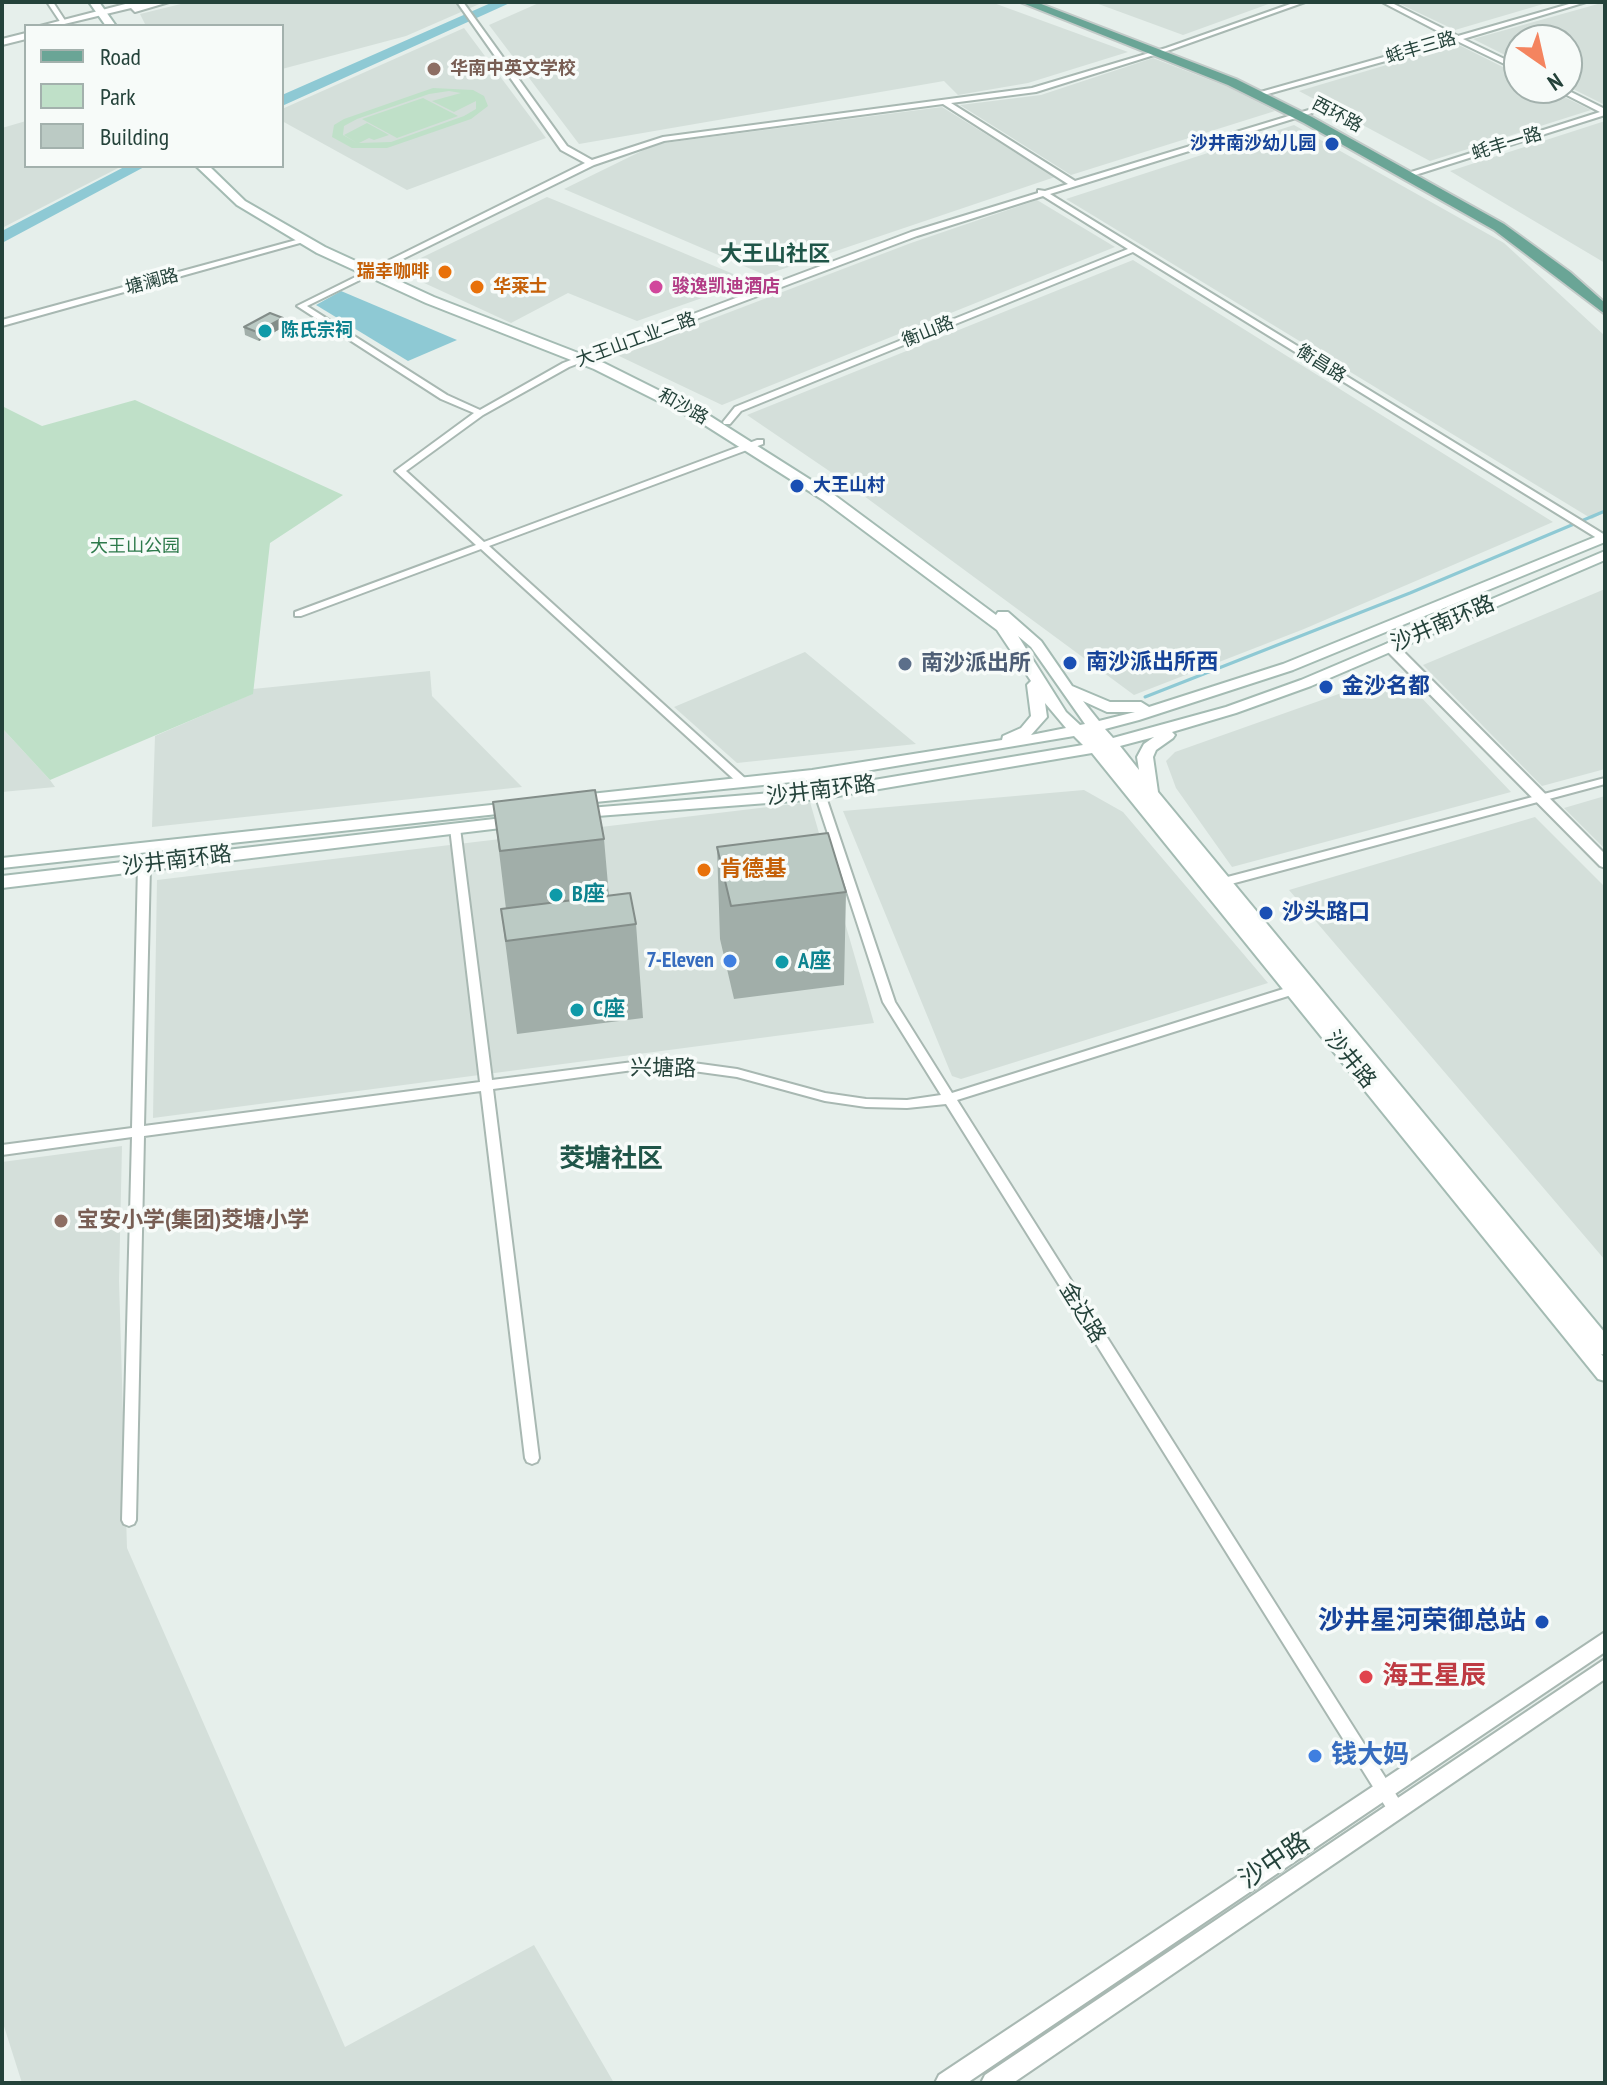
<!DOCTYPE html>
<meta charset="utf-8">
<style>
body{margin:0}
#map{position:relative;width:1607px;height:2085px;overflow:hidden;background:#e6efeb;font-family:"PT Sans Narrow",sans-serif}
canvas{display:block}
.frame{position:absolute;inset:0;border:4px solid #24423a;pointer-events:none}
.legend{position:absolute;left:24px;top:24px;width:260px;height:144px;box-sizing:border-box;background:#f7fbf9;border:2px solid #a3b1ad;margin:0;padding:10px 14px;list-style:none;font-size:24px;color:#24423a}
.legend li{display:flex;align-items:center;gap:16px;height:40px}
.legend b{width:40px;border:2px solid #a3b1ad}
.north{position:absolute;left:1503px;top:24px;width:80px;height:80px;box-sizing:border-box;background:#f7fbf9;border:2px solid #a3b1ad;border-radius:50%;rotate:146deg;font-size:22px;font-weight:700;line-height:32px;text-align:center;color:#24423a}
.north::after{content:'';display:block;margin:auto;width:28px;height:36px;background:#f4845f;clip-path:polygon(50% 0,100% 100%,50% 72%,0 100%)}
</style>
<div id="map">
<canvas width="1607" height="2085"></canvas>
<div class="frame"></div>
<ul class="legend">
<li><b style="height:10px;background:#6aa596"></b>Road</li>
<li><b style="height:22px;background:#bfe0c8"></b>Park</li>
<li><b style="height:22px;background:#bbcac4"></b>Building</li>
</ul>
<div class="north">N</div>
</div>
<script>
const ctx = document.querySelector('canvas').getContext('2d');
ctx.lineJoin = 'round';
function fillPath(path, color) { ctx.fillStyle = color; ctx.fill(path, 'evenodd'); }
const poly = rows => new Path2D(rows.map(r => 'M' + r).join(''));
function strokePath(path, color, width, dash) { ctx.strokeStyle = color; ctx.lineWidth = width; ctx.lineCap = dash ? 'butt' : 'round'; ctx.setLineDash(dash || []); ctx.stroke(path); }
function drawText(font, color, halo, rows, align = 'center') {
  ctx.font = font + ' "PT Sans Narrow","Noto Sans SC",sans-serif'; ctx.lineWidth = 7; ctx.setLineDash([]); ctx.textBaseline = 'middle'; ctx.strokeStyle = halo; ctx.fillStyle = color; for (const [text, x, y, turn = 0] of rows) {
    ctx.save(); ctx.translate(x, y); ctx.rotate((+turn || 0) * Math.PI / 180); ctx.textAlign = isNaN(turn) ? turn : align; if (halo) ctx.strokeText(text, 0, 0); ctx.fillText(text, 0, 0); ctx.restore();
  }
}
fillPath(poly([
 [189,2,484,2,406,36,282,69,282,26,146,26,140,14],
 [541,2,991,2,1128,52,1028,83,958,95,944,81,579,144,489,25],
 [1093,2,1274,2,1183,35],
 [1396,2,1550,2,1455,30],
 [1605,2,1605,105,1567,86,1567,40,1519,40,1519,62,1473,39],
 [464,28,546,138,407,190,282,121,282,109],
 [1457,44,1519,75,1519,88,1546,88,1591,110,1430,161,1299,91],
 [1153,58,1228,87,1275,111,1071,175,960,105,1041,95],
 [942,107,1055,177,765,275,564,189,656,144],
 [26,121,26,166,122,166,2,228,2,128],
 [1605,121,1605,263,1450,171],
 [1294,125,1504,243,1605,336,1605,512,1592,519,1066,199],
 [547,197,662,244,750,281,637,321,568,293,511,323,396,270],
 [1037,200,1115,247,722,405,617,355,911,243],
 [1133,260,1553,522,1304,629,1134,695,841,479,747,415],
 [1605,589,1605,769,1542,786,1423,665],
 [805,652,916,744,737,763,674,707],
 [430,671,432,696,522,787,152,827,155,736,252,694,253,689],
 [1398,673,1511,792,1232,867,1176,788,1166,761,1175,752],
 [2,728,50,780,55,787,2,792],
 [1084,790,1123,812,1268,983,961,1079,952,1076,843,811],
 [1605,796,1605,849,1564,808],
 [810,802,874,1023,153,1118,157,880],
 [1535,817,1605,887,1605,1260,1289,890],
 [122,1146,119,1281,127,1548,345,2047,534,1945,614,2083,22,2083,2,2020,2,1162]
]), '#d4dfda');
fillPath(poly([
 [433,88,473,90,484,96,488,106,471,119,387,148,352,148,332,137,334,125,344,119],
 [449,91,461,93,432,101,454,112,476,101,476,109,464,116,391,142,359,143,369,138,374,140,389,135,367,123,344,135,357,143,343,135,344,126,357,119,429,94],
 [423,98,458,116,397,138,362,119],
 [135,400,343,495,270,543,253,694,50,780,2,728,2,406,42,426]
]), '#bfe0c8');
fillPath(poly([
 [341,291,457,340,408,361,316,305]
]), '#8ec9d4');
strokePath(poly([
 [1145,697,1410,593,1605,511]
]), '#8ec9d4', 3);
fillPath(poly([
 [493,2,512,2,282,106,282,95,493,2],
 [126,166,146,166,2,243,2,231,126,166]
]), '#8ec9d4');
const minor = poly([
 [47,2,53,2,66,22,65,23,61,23,47,2],
 [457,2,463,2,567,146,592,160,663,137,1032,88,1166,48,1296,2,1305,2,1170,50,1036,92,951,103,1075,181,1312,109,1312,113,1050,194,1605,535,1605,540,1600,540,1133,252,741,411,730,424,724,424,723,422,735,407,1128,249,1043,196,917,236,569,367,483,415,406,471,484,542,757,440,763,440,763,444,489,546,747,780,748,782,747,784,739,784,481,549,301,616,295,616,295,612,476,545,395,471,474,413,441,399,297,306,585,163,561,150,457,2],
 [943,104,1068,184,1045,191,1038,190,1038,193,911,232,563,363,480,410,447,395,307,306,594,165,664,141,943,104],
 [1382,2,1390,2,1458,36,1576,2,1586,2,1463,39,1519,66,1519,71,1457,41,1257,97,1257,93,1451,38,1382,2],
 [1553,88,1563,88,1605,109,1605,115,1412,176,1405,174,1600,112,1553,88],
 [300,239,307,241,2,326,2,320,300,239],
 [1605,778,1605,784,1216,888,1210,884,1216,880,1605,778],
 [820,791,825,794,895,1002,952,1093,1296,985,1304,985,1306,988,1304,991,957,1100,1402,1804,1404,1809,1402,1814,1396,1816,1390,1814,946,1104,907,1108,866,1107,825,1101,737,1077,686,1070,633,1070,493,1089,539,1458,537,1462,532,1464,527,1462,525,1458,481,1091,144,1136,136,1520,134,1524,129,1526,124,1524,122,1520,132,1137,2,1155,2,1145,132,1128,138,865,140,862,148,862,150,865,144,1126,480,1082,450,828,455,824,460,828,492,1080,633,1062,686,1062,737,1069,825,1093,866,1099,907,1100,941,1095,883,1002,815,794,820,791]
]);
const tertiary = poly([
 [133,2,169,2,135,12,131,8,56,26,40,26,133,2],
 [26,33,26,39,2,45,2,39,26,33],
 [1390,642,1395,643,1605,854,1605,868,1600,866,1385,649,1383,646,1390,642],
 [1605,1632,1605,1652,967,2083,935,2083,939,2075,1605,1632],
 [1605,1659,1605,1679,1013,2083,981,2083,985,2075,1605,1659]
]);
const secondary = poly([
 [89,2,99,2,116,26,106,26,89,2],
 [196,166,209,166,245,201,325,247,434,297,604,363,710,416,833,494,996,615,998,612,1008,612,1041,641,1072,686,1110,702,1141,702,1149,707,1283,664,1605,533,1605,542,1293,670,1139,720,1105,729,1113,738,1226,707,1301,680,1605,551,1605,560,1311,686,1236,713,1172,732,1175,735,1173,738,1156,750,1153,757,1158,792,1605,1333,1605,1355,1601,1354,1605,1358,1605,1381,1598,1379,1092,753,820,799,571,818,569,814,571,810,577,809,820,789,1083,745,1074,736,812,780,566,805,564,801,566,797,572,796,812,770,1002,740,1003,736,1021,728,1031,716,1027,685,1031,681,997,630,823,500,700,422,594,369,426,303,317,253,237,205,196,166],
 [1018,636,1031,647,1085,724,1080,725,1066,712,1018,636],
 [1083,701,1107,712,1135,712,1099,721,1083,701],
 [1045,703,1066,728,1031,735,1047,717,1045,703],
 [1154,737,1144,744,1137,757,1139,770,1120,746,1154,737],
 [519,802,525,803,527,807,525,811,2,868,2,858,519,802],
 [520,816,528,821,526,825,2,888,2,876,520,816]
]);
const primary = poly([
 [1020,2,1036,2,1236,79,1312,117,1504,224,1570,272,1605,303,1605,314,1494,230,1304,123,1228,85,1020,2]
]);
strokePath(minor, '#a8b8b2', 4);
strokePath(tertiary, '#a8b8b2', 4);
strokePath(secondary, '#a4bbb3', 4);
strokePath(primary, '#c2cac8', 4);
fillPath(minor, '#fff');
fillPath(tertiary, '#fff');
fillPath(secondary, '#fff');
fillPath(primary, '#6aa596');
fillPath(poly([
 [285,326,259,341,245,335,244,327],
 [493,802,604,839,609,896,636,924,643,1018,517,1034,501,909,506,909],
 [717,847,846,892,844,985,734,999,720,939]
]), '#a1aea9');
fillPath(poly([
 [283,318,285,326,259,341,257,332]
]), '#838d89');
const building = poly([
 [270,313,283,318,257,332,244,327,270,313],
 [595,790,604,839,500,851,493,802,595,790],
 [828,833,846,892,731,906,717,847,828,833],
 [630,893,636,924,506,941,501,909,630,893]
]);
fillPath(building, '#bbcac4');
strokePath(building, '#838d89', 2);
for (const [x, y, r, color] of [
 [434,69,8,"#8d6e63"],
 [1332,144,8,"#1a4fb4"],
 [445,272,8,"#e8710a"],
 [477,287,8,"#e8710a"],
 [656,287,8,"#d1479c"],
 [265,331,8,"#0f9aa8"],
 [797,486,8,"#1a4fb4"],
 [1070,663,8,"#1a4fb4"],
 [905,664,8,"#5c6f8a"],
 [1326,687,8,"#1a4fb4"],
 [704,870,8,"#e8710a"],
 [556,895,8,"#0f9aa8"],
 [1266,913,8,"#1a4fb4"],
 [730,961,8,"#3f7fe0"],
 [782,962,8,"#0f9aa8"],
 [577,1010,8,"#0f9aa8"],
 [61,1221,8,"#8d6e63"],
 [1542,1622,8,"#1a4fb4"],
 [1366,1677,8,"#e0444e"],
 [1315,1756,8,"#3f7fe0"]
]) { const dot = new Path2D(); dot.arc(x, y, r, 0, 2 * Math.PI); ctx.fillStyle = color; ctx.fill(dot); strokePath(dot, '#f7fbf9', 3); }
drawText('18px', '#24423a', '#f7fbf9', [
 ["蚝丰三路",1421,48,-16],
 ["西环路",1337,115,28],
 ["蚝丰一路",1507,144,-17],
 ["塘澜路",152,282,-15],
 ["衡山路",928,332,-22],
 ["大王山工业二路",636,340,-20],
 ["衡昌路",1321,364,32],
 ["和沙路",683,407,29]
]);
drawText('bold 18px', '#785e54', '#f7fbf9', [
 ["华南中英文学校",450,69]
], 'left');
drawText('bold 18px', '#164399', '#f7fbf9', [
 ["沙井南沙幼儿园",1316,144],
 ["大王山村",813,486,"left"]
], 'right');
drawText('bold 18px', '#c56008', '#f7fbf9', [
 ["瑞幸咖啡",429,272],
 ["华莱士",493,287,"left"]
], 'right');
drawText('bold 18px', '#b23c85', '#f7fbf9', [
 ["骏逸凯迪酒店",672,287]
], 'left');
drawText('bold 18px', '#0d838f', '#f7fbf9', [
 ["陈氏宗祠",281,331]
], 'left');
drawText('18px', '#2d7a4b', '#f7fbf9', [
 ["大王山公园",135,547]
]);
drawText('bold 22px', '#1f5548', '#f7fbf9', [
 ["大王山社区",775,255]
]);
drawText('22px', '#24423a', '#f7fbf9', [
 ["沙井南环路",1443,624,-23],
 ["沙井南环路",821,791,-7],
 ["沙井南环路",177,861,-7],
 ["沙井路",1350,1060,51],
 ["兴塘路",663,1069,1],
 ["金达路",1082,1313,58]
]);
drawText('bold 22px', '#164399', '#f7fbf9', [
 ["南沙派出所西",1086,663],
 ["金沙名都",1342,687],
 ["沙头路口",1282,913]
], 'left');
drawText('bold 22px', '#4e5e75', '#f7fbf9', [
 ["南沙派出所",921,664]
], 'left');
drawText('bold 22px', '#c56008', '#f7fbf9', [
 ["肯德基",720,870]
], 'left');
drawText('bold 22px', '#0d838f', '#f7fbf9', [
 ["B座",572,895],
 ["A座",798,962],
 ["C座",593,1010]
], 'left');
drawText('bold 22px', '#366cbe', '#f7fbf9', [
 ["7-Eleven",714,961]
], 'right');
drawText('bold 22px', '#785e54', '#f7fbf9', [
 ["宝安小学(集团)茭塘小学",77,1221]
], 'left');
drawText('bold 26px', '#1f5548', '#f7fbf9', [
 ["茭塘社区",611,1160]
]);
drawText('bold 26px', '#164399', '#f7fbf9', [
 ["沙井星河荣御总站",1526,1622]
], 'right');
drawText('bold 26px', '#be3a42', '#f7fbf9', [
 ["海王星辰",1382,1677]
], 'left');
drawText('bold 26px', '#366cbe', '#f7fbf9', [
 ["钱大妈",1331,1756]
], 'left');
drawText('26px', '#24423a', '#f7fbf9', [
 ["沙中路",1275,1861,-34]
]);
</script>
